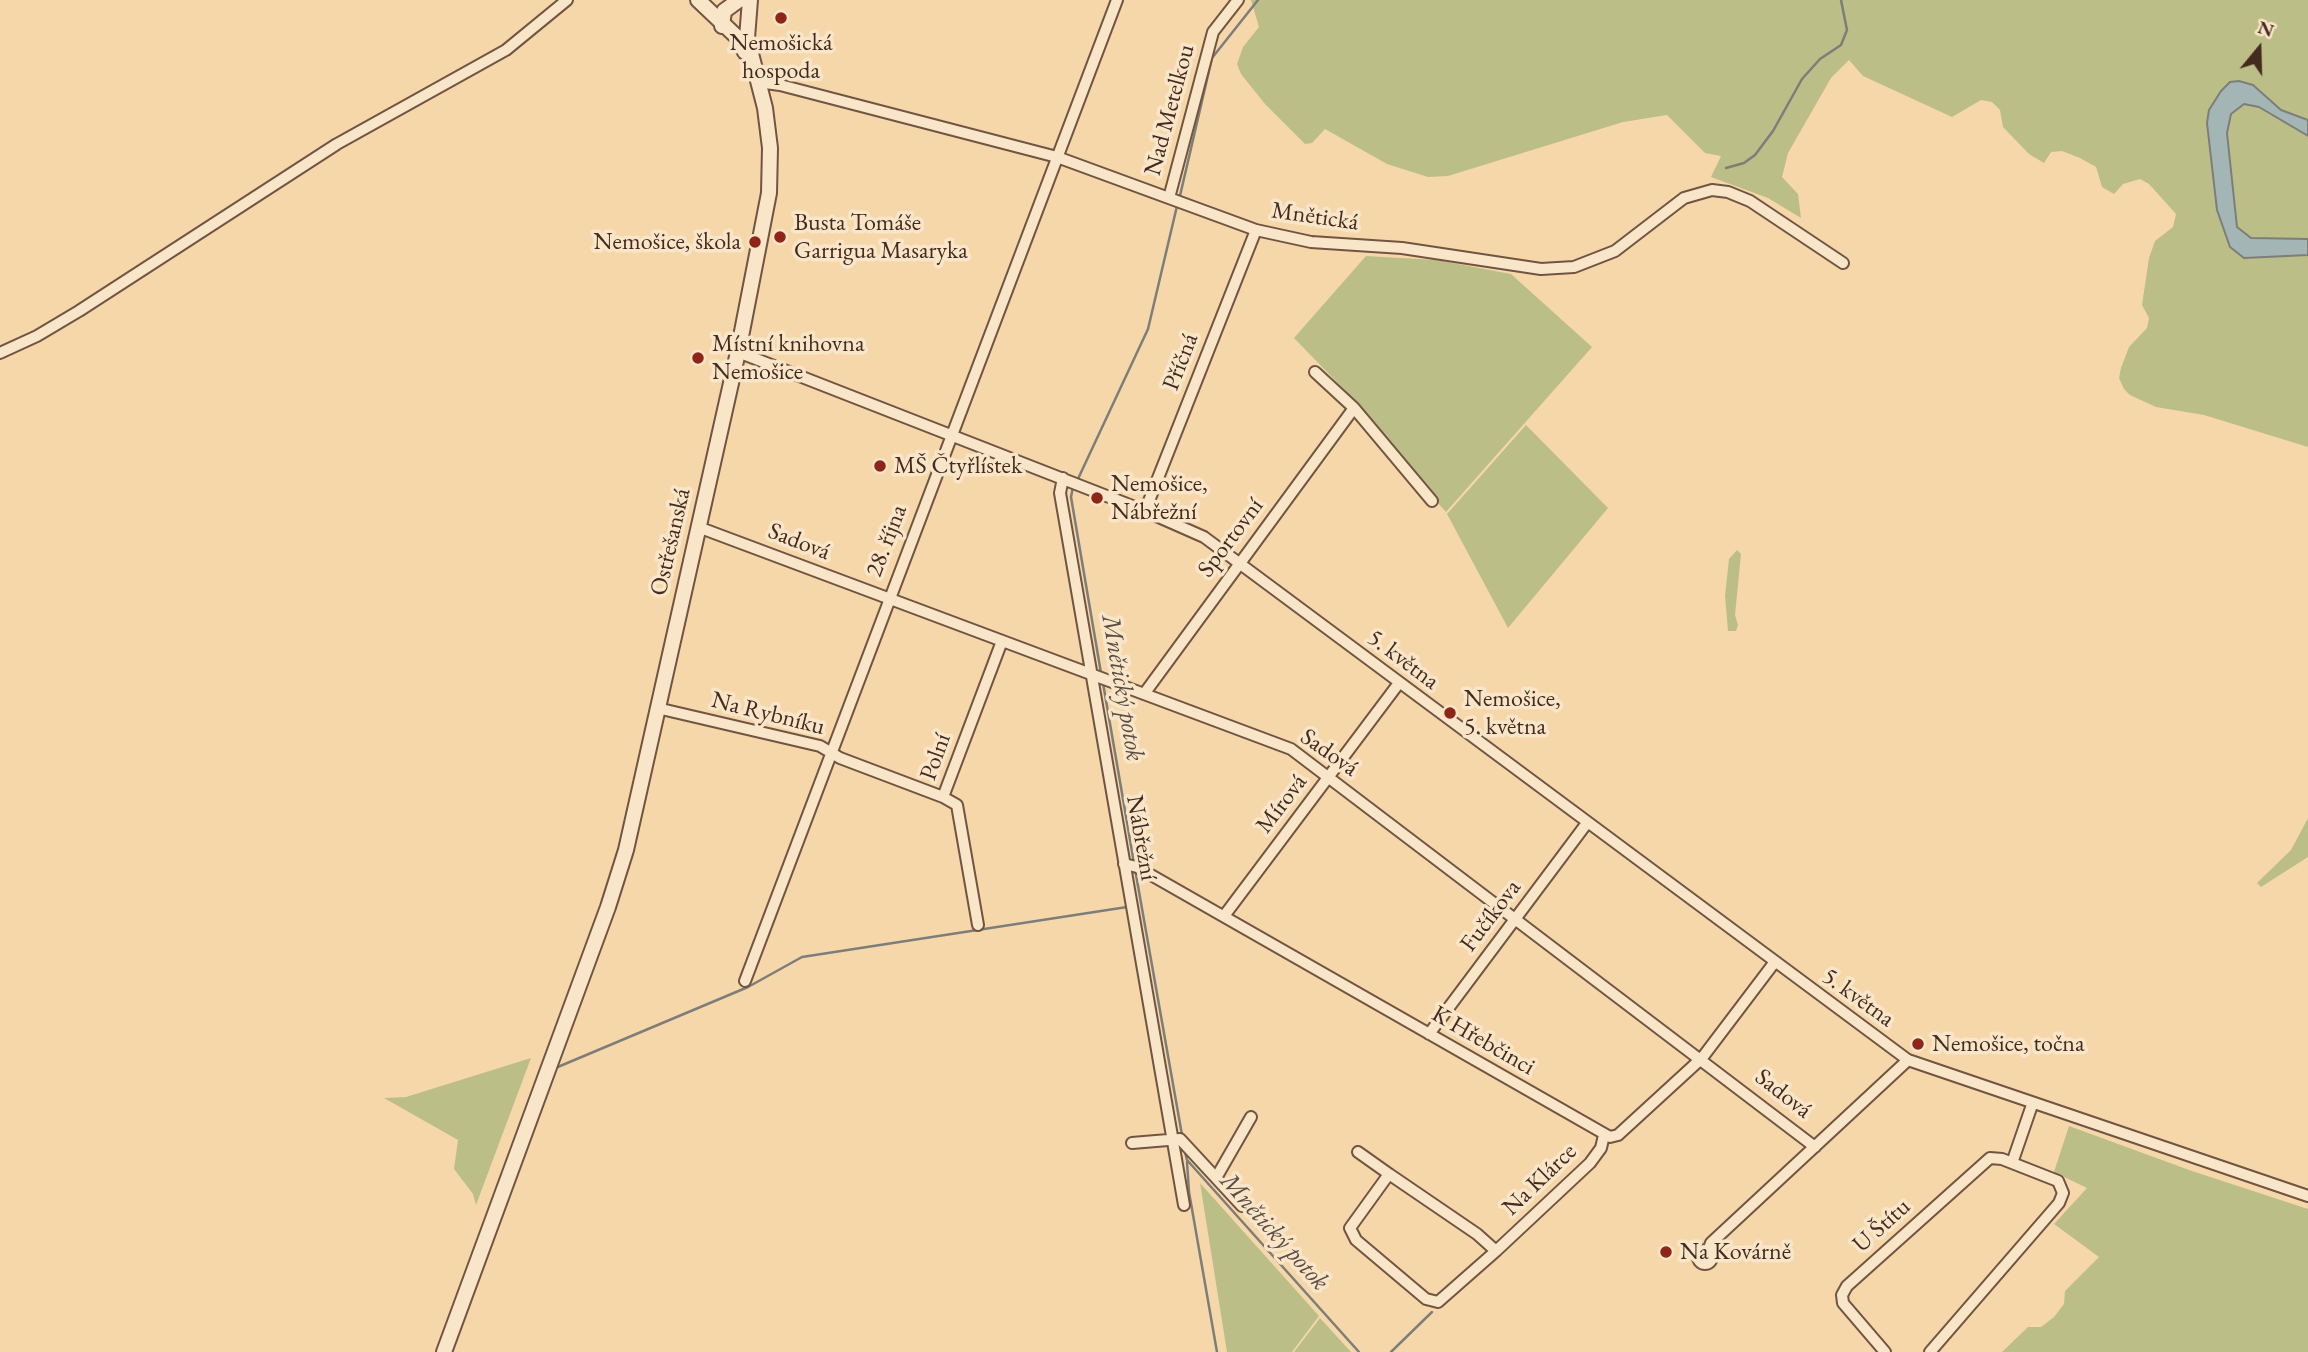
<!DOCTYPE html>
<meta charset="utf-8">
<style>
body{margin:0}
#map{position:relative;width:2308px;height:1352px;overflow:hidden;background:#f6d7aa;font-family:"EB Garamond",serif}
canvas{display:block}
.north{position:absolute;left:2224px;top:14px;width:70px;height:70px;-webkit-text-stroke:5px #f9e5c8;paint-order:stroke;rotate:19deg;font-size:19px;font-weight:700;line-height:28px;text-align:center;color:#452a20}
.north::after{content:'';display:block;margin:auto;width:24px;height:32px;background:#452a20;clip-path:polygon(50% 0,100% 100%,50% 72%,0 100%)}
</style>
<div id="map">
<canvas width="2308" height="1352"></canvas>
<div class="north">N</div>
</div>
<script>
const ctx = document.querySelector('canvas').getContext('2d');
ctx.lineJoin = 'round';
function fillPath(path, color) { ctx.fillStyle = color; ctx.fill(path, 'evenodd'); }
const poly = rows => new Path2D(rows.map(r => 'M' + r).join(''));
function strokePath(path, color, width, dash) { ctx.strokeStyle = color; ctx.lineWidth = width; ctx.lineCap = dash ? 'butt' : 'round'; ctx.setLineDash(dash || []); ctx.stroke(path); }
function drawText(font, color, halo, rows, align = 'center') {
  ctx.font = font + ' "EB Garamond",serif'; ctx.lineWidth = 7; ctx.setLineDash([]); ctx.textBaseline = 'middle'; ctx.strokeStyle = halo; ctx.fillStyle = color; for (const [text, x, y, turn = 0] of rows) {
    ctx.save(); ctx.translate(x, y); ctx.rotate((+turn || 0) * Math.PI / 180); ctx.textAlign = isNaN(turn) ? turn : align; if (halo) ctx.strokeText(text, 0, 0); ctx.fillText(text, 0, 0); ctx.restore();
  }
}
fillPath(poly([
 [1251,0,2308,0,2308,120,2281,110,2249,83,2238,81,2228,83,2221,91,2209,110,2207,123,2217,210,2225,233,2308,255,2308,447,2204,415,2156,407,2130,395,2124,389,2119,378,2121,368,2129,347,2147,328,2149,318,2142,305,2149,258,2155,241,2173,227,2176,214,2149,184,2140,179,2123,184,2114,194,2102,187,2096,167,2080,158,2062,151,2051,152,2044,163,2029,154,2003,127,2000,110,1992,102,1981,100,1952,117,1863,76,1849,60,1831,78,1788,153,1782,177,1798,194,1801,218,1768,198,1711,177,1721,156,1705,153,1667,115,1623,122,1448,176,1428,177,1387,164,1325,129,1312,143,1305,144,1265,104,1241,74,1237,64,1243,47,1259,27],
 [2244,104,2259,107,2308,137,2308,239,2251,238,2237,227,2227,133,2231,114],
 [1366,256,1437,260,1511,274,1592,347,1446,512,1409,471,1362,408,1294,338],
 [1526,425,1608,508,1508,628,1447,514],
 [1737,550,1741,554,1735,615,1738,625,1736,631,1728,631,1725,596,1729,559],
 [2308,818,2308,857,2261,887,2257,883,2291,850],
 [531,1058,476,1205,473,1194,454,1169,458,1140,384,1098,406,1097],
 [2069,1126,2192,1171,2308,1209,2308,1352,2002,1352,2028,1327,2041,1327,2054,1317,2064,1304,2065,1291,2099,1257,2054,1224,2087,1188,2054,1172],
 [1200,1183,1319,1316,1292,1352,1227,1352],
 [1320,1318,1351,1352,1294,1352]
]), '#bcbe88');
const water = poly([
 [2239,81,2253,85,2281,110,2308,120,2308,136,2259,107,2244,104,2231,114,2227,133,2237,227,2251,238,2308,239,2308,255,2244,258,2230,247,2217,210,2207,123,2209,110,2221,91,2230,82,2239,81]
]);
fillPath(water, '#a3b6b5');
strokePath(water, '#7d7e79', 2);
strokePath(poly([
 [1726,168,1744,163,1755,155,1773,131,1802,79,1820,59,1841,45,1847,30,1841,0],
 [1179,200,1212,58,1258,0],
 [1077,481,1148,329,1177,206],
 [1073,487,1071,497,1101,673],
 [1103,683,1134,863],
 [1135,869,1182,1135],
 [553,1069,748,987,802,957,1127,907],
 [1185,1152,1187,1160,1359,1352],
 [1187,1162,1189,1192,1217,1352],
 [1391,1352,1432,1312]
]), '#7d7e79', 2.5);
const minor = poly([
 [758,82,780,85,1057,157,1256,230,1311,242,1402,248,1541,269,1574,267,1615,251,1684,198,1712,190,1728,192,1750,201,1843,263],
 [1169,198,1213,32,1238,0],
 [738,352,1145,511,1204,537,1908,1060,2308,1196],
 [0,353,37,336,79,311,337,144,506,50,567,0],
 [1354,408,1432,501],
 [1063,478,1060,493,1184,1205],
 [1145,511,1256,230],
 [698,527,1291,749,1815,1147],
 [1144,694,1354,408,1315,372],
 [657,708,820,746,840,758,943,797],
 [1124,864,1137,867,1610,1137,1618,1135,1702,1058,1774,963],
 [1224,916,1399,683],
 [978,925,957,805,943,797,1002,641],
 [745,981,1117,0],
 [1429,1034,1587,823],
 [1132,1143,1180,1139,1242,1206],
 [1358,1152,1389,1174],
 [2012,1163,2032,1105],
 [1216,1178,1251,1117],
 '1698 1257a7 7 0 1 1 14 0a7 7 0 1 1-14 0Z',
 [1496,1251,1477,1234,1389,1174,1350,1228,1356,1240,1426,1299,1438,1302,1496,1251,1590,1163,1601,1148,1604,1135],
 [1708,1251,1711,1243,1908,1060],
 [1885,1352,1843,1303,1842,1295,1847,1286,1990,1158,2002,1159,2058,1181,2063,1193,2059,1203,1930,1352]
]);
const tertiary = poly([
 [698,0,738,38,745,52],
 [722,26,724,11,739,0],
 [444,1352,608,907,626,850,738,352,769,193,770,148,765,108,747,38,750,0]
]);
strokePath(minor, '#715542', 14);
strokePath(tertiary, '#715542', 18);
strokePath(minor, '#f9e5c8', 10);
strokePath(tertiary, '#f9e5c8', 14);
for (const [x, y, r, color] of [
 [781,18,7,"#8f2418"],
 [780,237,7,"#8f2418"],
 [755,242,7,"#8f2418"],
 [698,358,7,"#8f2418"],
 [880,466,7,"#8f2418"],
 [1097,498,7,"#8f2418"],
 [1450,713,7,"#8f2418"],
 [1918,1044,7,"#8f2418"],
 [1666,1252,7,"#8f2418"]
]) { const dot = new Path2D(); dot.arc(x, y, r, 0, 2 * Math.PI); ctx.fillStyle = color; ctx.fill(dot); strokePath(dot, '#f9e5c8', 2.5); }
drawText('24px', '#452a20', '#f9e5c8', [
 ["Nemošická",781,43,"center"],
 ["hospoda",781,71,"center"],
 ["Busta Tomáše",794,223],
 ["Garrigua Masaryka",794,251],
 ["Nemošice, škola",741,242,"right"],
 ["Místní knihovna",712,344],
 ["Nemošice",712,372],
 ["MŠ Čtyřlístek",894,466],
 ["Nemošice,",1111,484],
 ["Nábřežní",1111,512],
 ["Nemošice,",1464,699],
 ["5. května",1464,727],
 ["Nemošice, točna",1932,1044],
 ["Na Kovárně",1680,1252]
], 'left');
drawText('24px', '#452a20', '#f9e5c8', [
 ["Nad Metelkou",1170,110,-75],
 ["Mnětická",1315,217,8],
 ["Příčná",1181,362,-69],
 ["Sportovní",1231,538,-53],
 ["28. října",887,541,-69],
 ["Ostřešanská",671,542,-77],
 ["Sadová",799,542,21],
 ["5. května",1403,660,37],
 ["Na Rybníku",768,714,14],
 ["Sadová",1329,753,35],
 ["Polní",936,757,-70],
 ["Mírová",1282,804,-53],
 ["Nábřežní",1141,838,80],
 ["Fučíkova",1491,916,-53],
 ["5. května",1858,998,36],
 ["K Hřebčinci",1483,1041,30],
 ["Sadová",1783,1094,38],
 ["Na Klárce",1540,1180,-44],
 ["U Štítu",1882,1226,-42]
]);
drawText('italic 26px', '#5c4d45', '#f9e5c8', [
 ["Mnětický potok",1122,688,80],
 ["Mnětický potok",1274,1232,48]
]);
</script>
